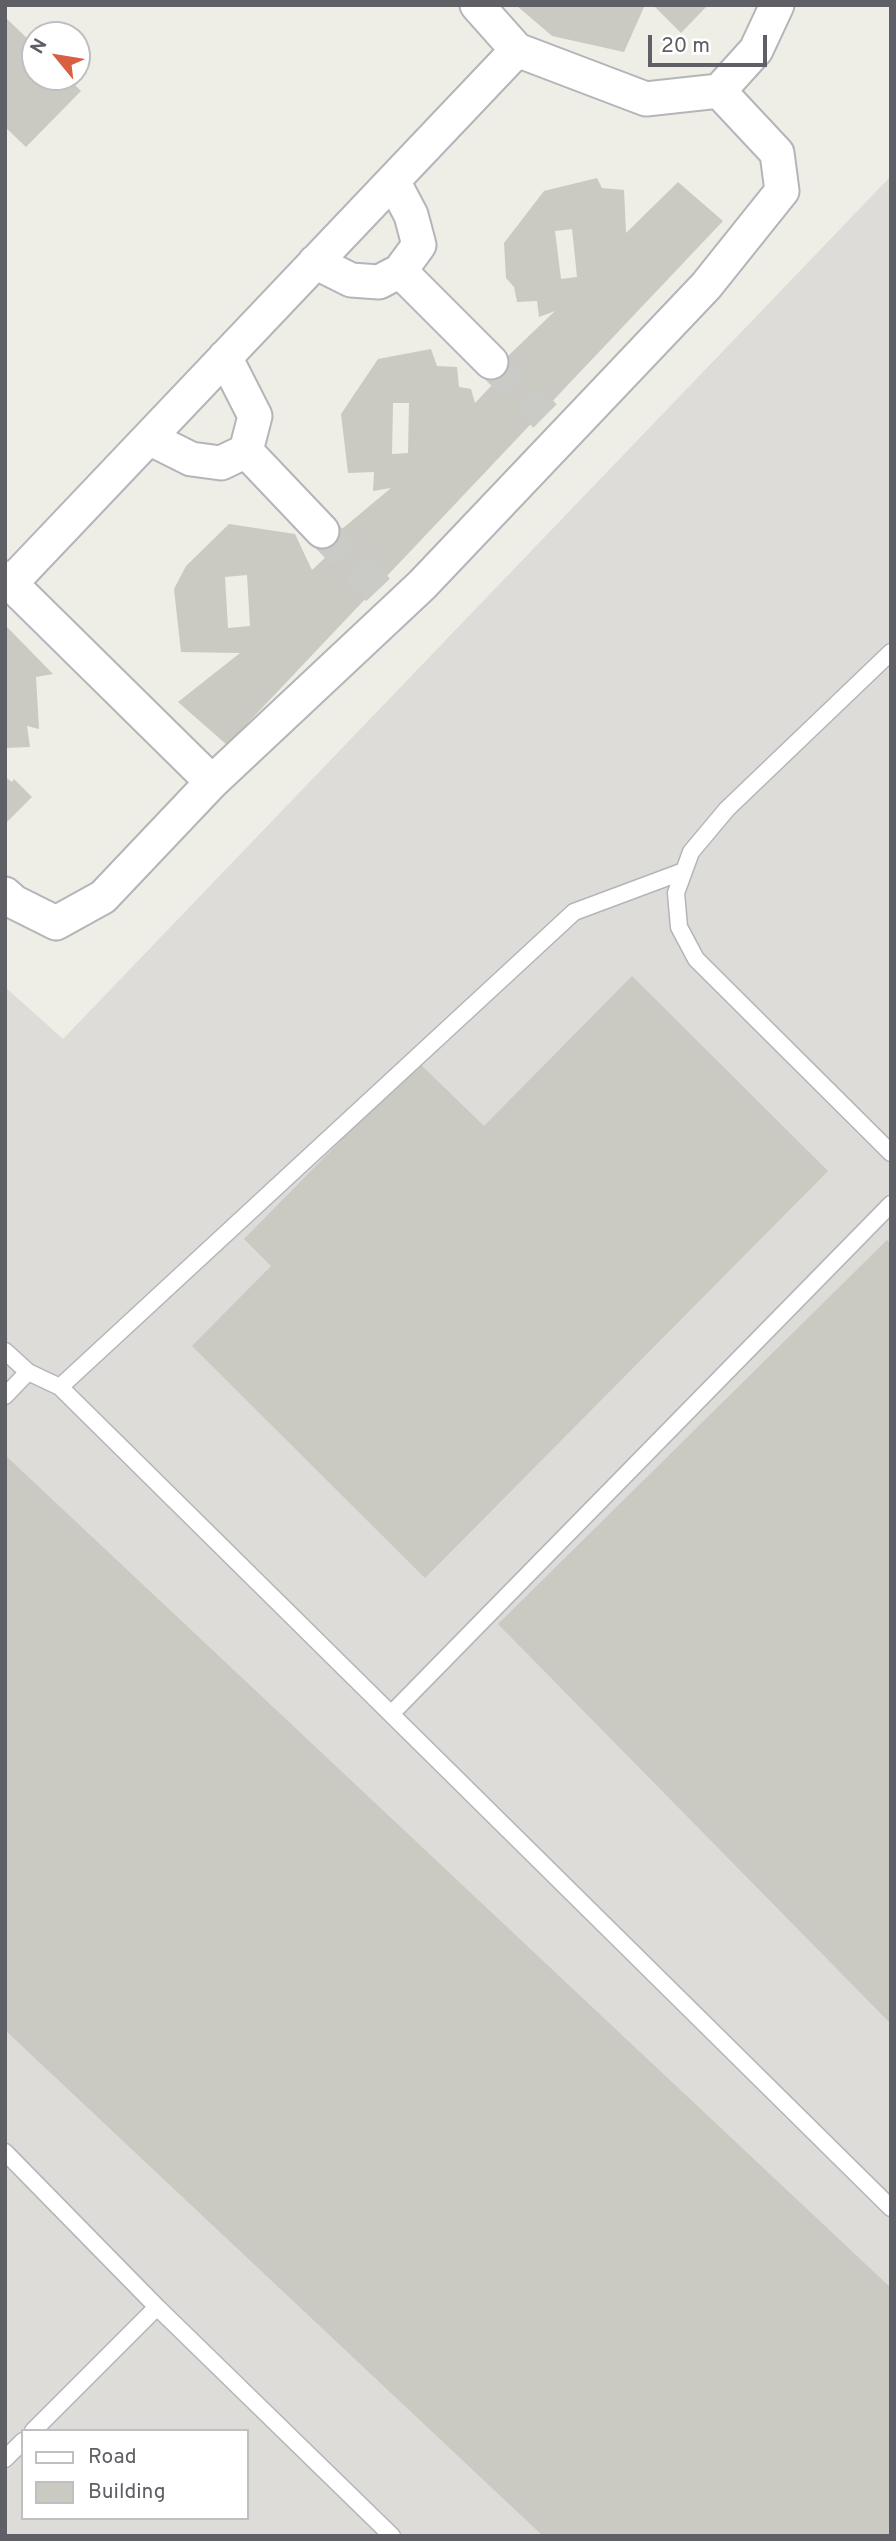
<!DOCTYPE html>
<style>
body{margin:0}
#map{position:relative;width:896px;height:2541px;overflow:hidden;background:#eeede6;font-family:Overpass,sans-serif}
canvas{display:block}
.frame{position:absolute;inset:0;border:7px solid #5e6065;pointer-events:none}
.legend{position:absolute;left:21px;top:2429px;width:228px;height:91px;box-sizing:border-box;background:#fff;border:2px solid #bfbfc1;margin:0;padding:9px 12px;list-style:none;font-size:21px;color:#5e6065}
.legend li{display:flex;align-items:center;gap:14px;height:35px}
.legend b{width:35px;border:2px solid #bfbfc1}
.north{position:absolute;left:21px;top:21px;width:70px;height:70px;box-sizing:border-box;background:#fff;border:2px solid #bfbfc1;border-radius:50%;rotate:300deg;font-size:19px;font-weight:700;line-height:28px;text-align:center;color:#5e6065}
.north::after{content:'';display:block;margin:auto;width:24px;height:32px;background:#d86042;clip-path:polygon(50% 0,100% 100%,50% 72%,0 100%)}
.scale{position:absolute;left:648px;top:35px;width:119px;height:32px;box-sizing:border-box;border:4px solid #5e6065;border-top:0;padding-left:9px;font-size:21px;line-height:24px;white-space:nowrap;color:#5e6065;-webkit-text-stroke:5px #fff;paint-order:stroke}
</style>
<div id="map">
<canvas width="896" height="2541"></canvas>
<div class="frame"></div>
<ul class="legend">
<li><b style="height:9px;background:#fff"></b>Road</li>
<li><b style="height:19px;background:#cac9c2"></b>Building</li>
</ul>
<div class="north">N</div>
<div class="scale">20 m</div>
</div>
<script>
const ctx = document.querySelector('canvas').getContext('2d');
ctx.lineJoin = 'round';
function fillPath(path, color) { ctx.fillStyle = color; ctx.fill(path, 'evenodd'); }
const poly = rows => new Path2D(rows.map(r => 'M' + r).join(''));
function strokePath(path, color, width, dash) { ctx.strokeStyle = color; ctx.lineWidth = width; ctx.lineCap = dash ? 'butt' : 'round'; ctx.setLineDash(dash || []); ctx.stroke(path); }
fillPath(poly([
 [891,176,891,2536,5,2536,5,987,63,1039],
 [23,2431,247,2431,247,2518,23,2518]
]), '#dddcd8');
fillPath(poly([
 [516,5,645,5,624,52,552,36],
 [653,5,708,5,681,33],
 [5,17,35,46,35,77,67,77,81,91,26,147,5,127],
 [597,178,602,188,624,190,626,233,678,182,723,221,227,745,178,702,240,653,181,652,174,589,186,566,229,524,295,534,312,570,327,556,318,549,391,488,373,491,374,472,348,473,341,414,378,359,431,349,437,366,457,367,459,387,471,389,475,403,492,385,486,377,555,311,539,317,537,301,517,302,514,287,506,278,504,243,544,191],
 [572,229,577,277,561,279,555,231],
 [393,403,409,403,408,453,392,454],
 [247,575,250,626,228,628,225,577],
 [5,625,53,674,36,677,39,729,27,726,30,747,5,748],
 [5,777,12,782,14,779,32,797,5,824],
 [632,976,828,1171,425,1578,192,1346,271,1266,244,1239,418,1062,484,1126],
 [887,1240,891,1244,891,2024,498,1624],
 [5,1455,891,2288,891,2536,543,2536,5,2030]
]), '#cac9c2');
strokePath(poly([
 [491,362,545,416],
 [322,531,378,590]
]), '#cacac6', 33, [33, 17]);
const lane = poly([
 [891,652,727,809,691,852,676,893,679,927,696,959,891,1153],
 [5,1351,28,1372,60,1387,891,2208],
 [60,1387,574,912,684,871],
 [5,1396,28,1372],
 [391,1714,891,1204],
 [5,2152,157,2307,392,2536],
 [33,2431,157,2307],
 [5,2459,23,2441]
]);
const street = poly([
 [477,5,517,50,646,99,719,91,756,50,777,5],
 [315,262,351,280,379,282,400,271,419,245,411,215,393,181],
 [400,271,491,362],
 [149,438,191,459,221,463,246,451,255,416,225,357],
 [246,451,322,531],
 [5,578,212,782],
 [11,583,517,50],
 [5,894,14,902,56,923,103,897,212,782,422,585,706,286,782,191,777,153,719,91]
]);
strokePath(lane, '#b3b5b9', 19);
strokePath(street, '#b3b5b9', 37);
strokePath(lane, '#fff', 16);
strokePath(street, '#fff', 33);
</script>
